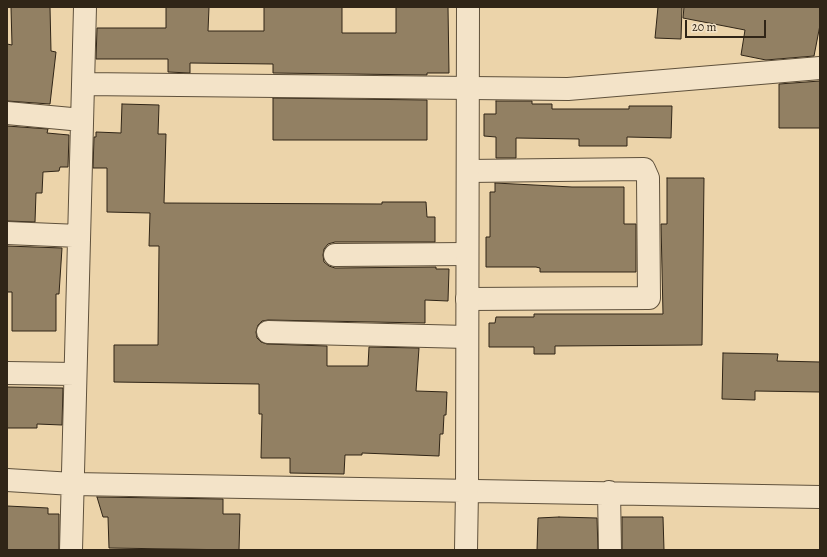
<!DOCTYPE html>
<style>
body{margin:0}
#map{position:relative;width:827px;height:557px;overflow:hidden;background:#ecd4aa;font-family:Alegreya,serif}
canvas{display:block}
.frame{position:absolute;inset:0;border:8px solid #302517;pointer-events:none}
.scale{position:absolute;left:685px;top:20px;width:81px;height:18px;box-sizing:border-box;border:2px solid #302517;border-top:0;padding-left:5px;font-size:12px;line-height:14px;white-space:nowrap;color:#302517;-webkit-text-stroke:3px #f3e3c8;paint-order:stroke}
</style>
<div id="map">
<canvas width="827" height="557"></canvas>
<div class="frame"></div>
<div class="scale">20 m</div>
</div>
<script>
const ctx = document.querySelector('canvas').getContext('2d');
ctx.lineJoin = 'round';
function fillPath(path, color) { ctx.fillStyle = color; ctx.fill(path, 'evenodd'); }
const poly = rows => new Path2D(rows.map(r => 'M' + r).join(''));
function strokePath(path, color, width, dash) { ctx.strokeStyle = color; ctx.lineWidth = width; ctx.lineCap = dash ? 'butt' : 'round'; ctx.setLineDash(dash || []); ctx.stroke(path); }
const building = poly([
 [11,7,50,7,51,51,56,52,50,104,7,101,7,44,12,45,11,7],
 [166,7,209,7,208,31,264,31,264,7,342,7,342,33,396,33,396,7,448,7,449,73,427,73,427,75,273,73,273,64,190,63,190,73,168,72,168,59,96,59,97,28,166,28,166,7],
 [658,7,682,7,681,39,655,38,658,7],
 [684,7,820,7,820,25,814,56,766,60,741,55,745,30,683,18,684,7],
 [820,81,820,128,779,128,779,84,820,81],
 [273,98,427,100,427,140,273,140,273,98],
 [496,101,532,101,532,104,552,104,552,109,629,109,629,106,672,106,671,138,627,137,627,146,579,146,579,139,516,138,516,158,496,158,496,137,484,136,484,114,496,114,496,101],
 [122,104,159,105,158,134,166,134,164,203,382,204,382,202,426,202,427,217,435,217,435,242,335,242,328,244,324,249,323,255,324,262,329,266,335,268,436,267,436,269,449,269,448,301,425,300,425,323,268,320,262,321,258,325,256,332,257,338,261,342,267,344,327,346,327,366,368,366,369,347,419,348,416,391,447,392,446,415,444,415,443,434,440,434,439,456,362,453,362,455,345,455,344,474,290,473,290,458,261,458,262,414,259,414,259,384,114,382,114,345,158,345,159,246,149,246,150,213,107,212,107,168,93,168,94,137,96,137,96,132,121,133,122,104],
 [7,126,48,129,47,133,69,135,68,167,60,167,59,171,43,172,42,193,36,193,35,222,7,221,7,126],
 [667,178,704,178,702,345,555,346,555,354,534,354,534,347,489,347,489,323,495,323,496,317,534,317,534,314,663,314,661,224,667,224,667,178],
 [495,183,572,187,624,187,624,224,636,224,636,272,540,272,540,268,536,267,486,267,486,237,490,237,490,192,495,192,495,183],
 [7,246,62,248,59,294,56,294,56,331,12,331,12,292,7,292,7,246],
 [723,353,778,354,777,361,820,362,820,392,755,391,755,400,722,399,723,353],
 [7,387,63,388,62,425,37,424,37,428,7,428,7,387],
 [97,497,223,499,223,514,240,514,239,550,109,548,108,517,103,517,97,497],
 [7,506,48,508,48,514,59,514,59,550,7,550,7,506],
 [559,517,597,518,598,550,537,550,538,518,559,517],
 [622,517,663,517,664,550,622,550,622,517]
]);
fillPath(building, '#928063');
strokePath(building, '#302517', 1);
const minor = poly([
 [83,84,568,89,820,68],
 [7,113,82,120],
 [7,233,79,236],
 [335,255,467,254],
 [467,299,649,298,648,178,644,169,468,171],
 [268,332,467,337],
 [7,373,75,374],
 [7,480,73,484,820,497],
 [609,492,610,550],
 [71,550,85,7],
 [466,550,467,490]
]);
const tertiary = poly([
 [467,490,468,7]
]);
strokePath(minor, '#5f513c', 24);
strokePath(tertiary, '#5f513c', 24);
strokePath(minor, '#f3e3c8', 22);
strokePath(tertiary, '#f3e3c8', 22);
</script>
